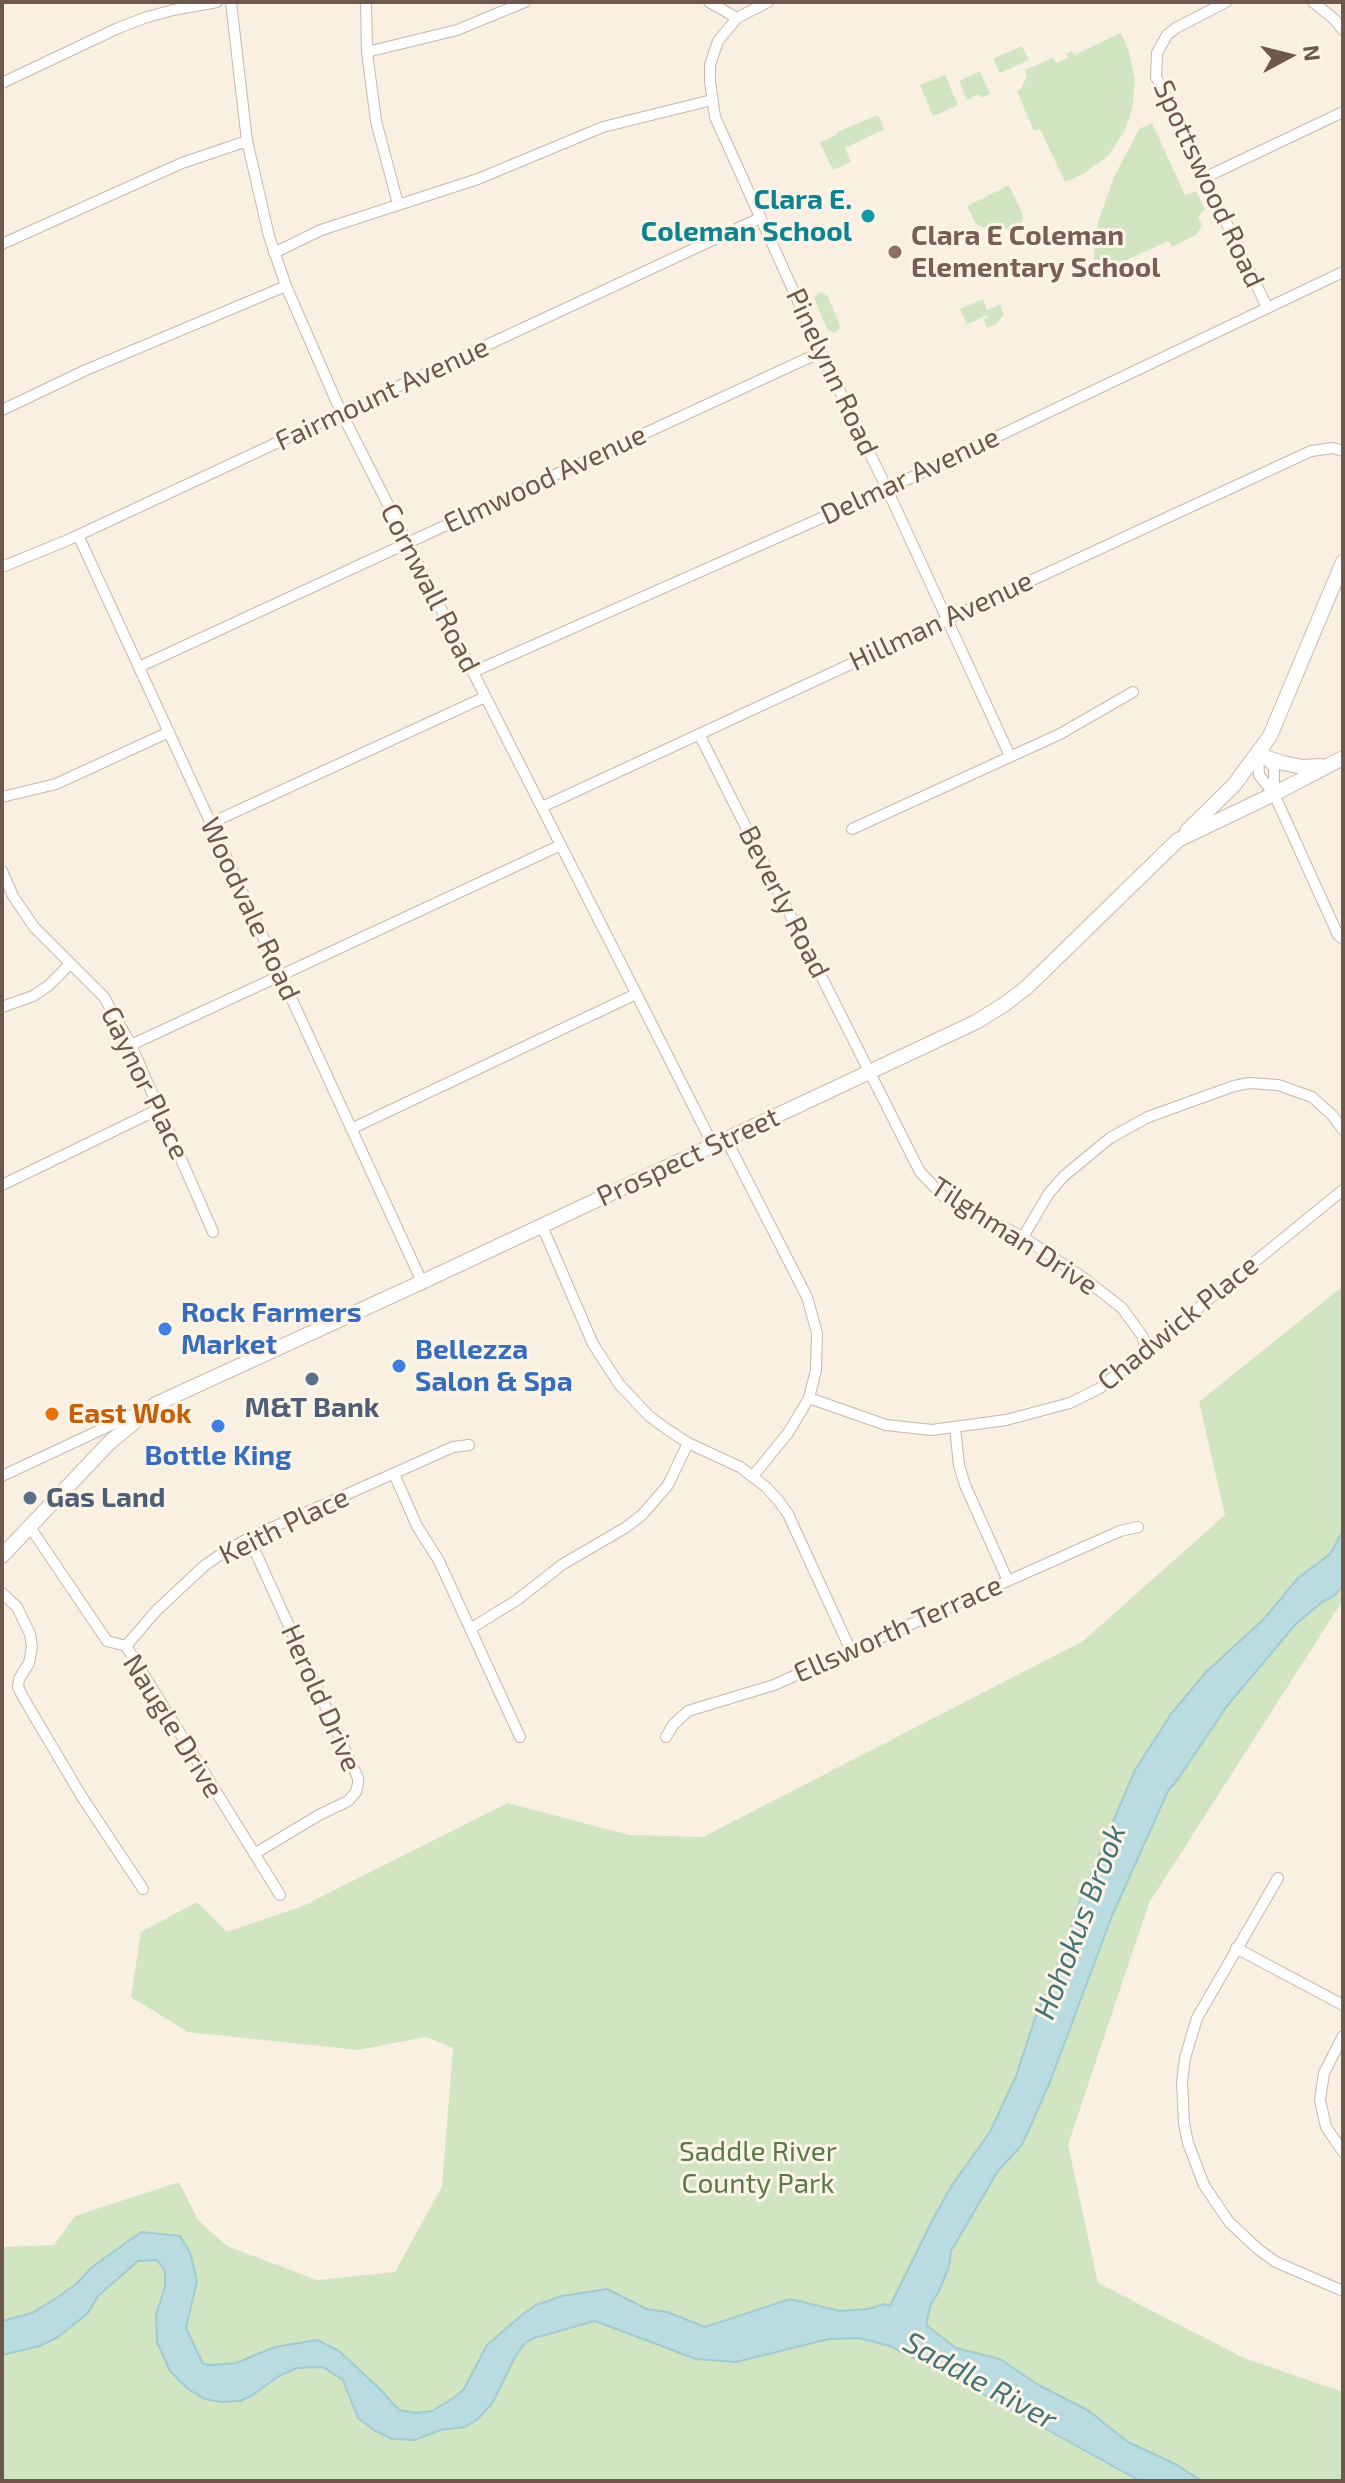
<!DOCTYPE html>
<style>
body{margin:0}
#map{position:relative;width:1345px;height:2483px;overflow:hidden;background:#f9f0e2;font-family:"Exo 2",sans-serif}
canvas{display:block}
.frame{position:absolute;inset:0;border:4px solid #6e574c;pointer-events:none}
.north{position:absolute;left:1249px;top:16px;width:80px;height:80px;-webkit-text-stroke:6px #fdf4e8;paint-order:stroke;rotate:83deg;font-size:22px;font-weight:700;line-height:32px;text-align:center;color:#6e574c}
.north::after{content:'';display:block;margin:auto;width:28px;height:36px;background:#6e574c;clip-path:polygon(50% 0,100% 100%,50% 72%,0 100%)}
</style>
<div id="map">
<canvas width="1345" height="2483"></canvas>
<div class="frame"></div>
<div class="north">N</div>
</div>
<script>
const ctx = document.querySelector('canvas').getContext('2d');
ctx.lineJoin = 'round';
function fillPath(path, color) { ctx.fillStyle = color; ctx.fill(path, 'evenodd'); }
const poly = rows => new Path2D(rows.map(r => 'M' + r).join(''));
function strokePath(path, color, width, dash) { ctx.strokeStyle = color; ctx.lineWidth = width; ctx.lineCap = dash ? 'butt' : 'round'; ctx.setLineDash(dash || []); ctx.stroke(path); }
function drawText(font, color, halo, rows, align = 'center') {
  ctx.font = font + ' "Exo 2",sans-serif'; ctx.lineWidth = 6; ctx.setLineDash([]); ctx.textBaseline = 'middle'; ctx.strokeStyle = halo; ctx.fillStyle = color; for (const [text, x, y, turn = 0] of rows) {
    ctx.save(); ctx.translate(x, y); ctx.rotate((+turn || 0) * Math.PI / 180); ctx.textAlign = isNaN(turn) ? turn : align; if (halo) ctx.strokeText(text, 0, 0); ctx.fillText(text, 0, 0); ctx.restore();
  }
}
fillPath(poly([
 [1121,33,1129,51,1135,81,1132,110,1124,132,1108,156,1083,174,1065,182,1040,129,1034,131,1017,91,1021,89,1027,76,1025,70,1053,58,1056,63,1068,58,1066,54,1072,51,1074,55],
 [1022,46,1029,60,1000,73,993,59],
 [980,71,990,94,981,98,979,94,967,100,959,81],
 [945,75,958,105,933,116,920,85],
 [878,115,884,129,845,148,851,162,833,170,820,143,838,134,837,132],
 [1152,123,1185,195,1196,191,1205,209,1198,217,1202,225,1196,235,1172,247,1168,241,1095,275,1094,243,1098,222,1114,177,1139,129],
 [1009,185,1023,215,1022,222,995,233,976,224,967,206],
 [820,292,827,295,838,320,840,328,835,333,827,329,817,306,814,297],
 [983,299,987,310,1000,304,1004,315,996,324,987,328,983,319,988,317,988,315,967,324,960,309],
 [1343,1286,1343,1600,1149,1903,1068,2145,1098,2283,1244,2358,1343,2392,1343,2481,2,2481,2,2247,54,2245,75,2216,179,2182,198,2220,227,2246,317,2280,395,2272,442,2186,453,2048,426,2037,358,2050,188,2032,131,1997,141,1932,197,1902,227,1932,303,1906,508,1803,629,1835,703,1837,1083,1641,1225,1515,1199,1402]
]), '#d2e5c3');
const water = poly([
 [1343,1531,1343,1585,1335,1595,1322,1602,1295,1625,1227,1706,1178,1779,1168,1791,1112,1916,1050,2082,1022,2145,998,2171,951,2251,949,2267,938,2293,931,2304,926,2325,956,2348,1000,2359,1037,2384,1089,2411,1128,2442,1175,2464,1202,2481,1140,2481,954,2378,890,2346,859,2338,829,2339,736,2362,696,2359,595,2321,534,2338,525,2343,515,2357,493,2402,478,2419,465,2427,441,2430,414,2440,392,2439,374,2430,358,2418,343,2380,323,2367,297,2368,279,2376,251,2396,240,2401,221,2402,205,2399,188,2389,170,2371,157,2342,156,2315,165,2287,165,2271,157,2260,138,2261,98,2296,88,2313,58,2337,40,2346,2,2355,2,2321,32,2313,55,2299,76,2284,92,2267,141,2232,180,2236,190,2252,197,2281,186,2328,203,2364,213,2365,236,2363,275,2347,317,2340,339,2351,380,2389,399,2410,416,2413,432,2411,455,2397,464,2389,487,2345,522,2315,536,2305,562,2296,607,2289,647,2309,667,2312,705,2327,790,2299,840,2311,868,2309,885,2304,890,2306,933,2219,952,2185,990,2132,1016,2076,1035,2018,1062,1955,1080,1900,1135,1770,1171,1714,1206,1672,1265,1618,1298,1578,1330,1554,1343,1531]
]);
fillPath(water, '#b9dce0');
strokePath(water, '#a1cbd1', 2);
const street = poly([
 [231,2,247,141,269,236,286,286,341,412,713,1145],
 [366,2,367,52,376,121,398,204],
 [709,2,737,18],
 [768,2,737,18,718,41,710,65,710,81,715,117,821,352,887,489,1010,756],
 [1226,2,1176,28,1167,35,1157,53,1156,77,1267,307],
 [1313,2,1334,19,1343,30],
 [367,52,457,30,525,2],
 [2,83,116,29,144,18,173,10,217,2],
 [1204,178,1343,112],
 [2,244,182,163,247,141],
 [274,253,321,230,478,179,603,127,712,100],
 [2,410,86,370,286,286],
 [78,535,422,1282],
 [2,567,68,540,760,218],
 [139,667,821,352],
 [473,672,887,489,1343,272],
 [699,734,920,1172,945,1198,1023,1237,1085,1279,1122,1308,1143,1337,1145,1350],
 [1258,755,1259,775,1274,794,1338,935,1343,939],
 [1266,760,1274,767,1274,792],
 [2,797,56,784,169,732],
 [542,807,1311,451,1333,448,1343,451],
 [211,823,485,697],
 [852,829,1060,734,1133,692],
 [2,871,13,896,34,927,104,997,131,1045,213,1232],
 [2,1007,33,996,48,986,70,964],
 [131,1045,561,845],
 [351,1129,636,994],
 [726,1139,807,1297,817,1333,816,1370,809,1398,788,1433,753,1476],
 [2,1185,159,1109],
 [542,1226,593,1344,619,1384,649,1416,668,1430,688,1443,740,1467,766,1487,778,1500,788,1514,851,1651],
 [1023,1237,1049,1193,1064,1176,1110,1138,1148,1117,1234,1086,1249,1083,1278,1085,1312,1097,1332,1115,1343,1130],
 [809,1398,886,1425,932,1430,1006,1420,1070,1403,1100,1388,1343,1190],
 [955,1428,959,1465,965,1485,1008,1581],
 [394,1474,417,1526,439,1561,520,1737],
 [2,1476,143,1410],
 [30,1527,107,1641,126,1646,280,1895],
 [249,1538,358,1778,358,1784,356,1792,348,1801,319,1815,254,1854],
 [2,1593,17,1607,30,1634,32,1647,29,1663,19,1679,18,1687,24,1699,82,1797,143,1889],
 [470,1629,517,1600,563,1564,625,1528,642,1515,668,1485,688,1443],
 [126,1646,156,1611,204,1566,224,1552,249,1538,453,1447,469,1445],
 [666,1737,673,1725,688,1711,774,1685,1120,1531,1138,1527],
 [1278,1878,1197,2018,1185,2058,1182,2082,1184,2123,1188,2143,1204,2185,1229,2222,1259,2250,1276,2262,1343,2291],
 [1236,1948,1343,2005],
 [1343,2036,1324,2073,1320,2100,1326,2127,1343,2152]
]);
const secondary = poly([
 [1258,755,1283,763,1303,767,1321,766],
 [1187,831,1234,785,1270,736,1343,562],
 [2,1556,109,1443,156,1404,422,1282,976,1022,1005,1004,1027,987,1178,840,1274,794,1343,758]
]);
strokePath(street, '#c9b7ab', 12);
strokePath(secondary, '#ceb9ab', 16);
strokePath(street, '#fff', 10);
strokePath(secondary, '#fff', 14);
for (const [x, y, r, color] of [
 [868,216,8,"#0f9aa8"],
 [895,252,8,"#8d6e63"],
 [165,1329,8,"#3f7fe0"],
 [399,1366,8,"#3f7fe0"],
 [312,1379,8,"#5c6f8a"],
 [52,1414,8,"#e8710a"],
 [218,1426,8,"#3f7fe0"],
 [30,1498,8,"#5c6f8a"]
]) { const dot = new Path2D(); dot.arc(x, y, r, 0, 2 * Math.PI); ctx.fillStyle = color; ctx.fill(dot); strokePath(dot, '#fdf4e8', 3); }
drawText('28px', '#6e574c', '#fdf4e8', [
 ["Spottswood Road",1209,184,65],
 ["Pinelynn Road",832,372,65],
 ["Fairmount Avenue",382,394,-25],
 ["Delmar Avenue",910,476,-25],
 ["Elmwood Avenue",545,479,-25],
 ["Cornwall Road",430,588,63],
 ["Hillman Avenue",941,621,-25],
 ["Beverly Road",784,902,63],
 ["Woodvale Road",250,909,65],
 ["Gaynor Place",145,1083,64],
 ["Prospect Street",688,1157,-25],
 ["Tilghman Drive",1014,1236,33],
 ["Chadwick Place",1178,1323,-39],
 ["Keith Place",284,1526,-26],
 ["Ellsworth Terrace",898,1629,-24],
 ["Herold Drive",321,1698,66],
 ["Naugle Drive",173,1726,58]
]);
drawText('bold 28px', '#0d838f', '#fdf4e8', [
 ["Clara E.",852,200],
 ["Coleman School",852,232]
], 'right');
drawText('bold 28px', '#785e54', '#fdf4e8', [
 ["Clara E Coleman",911,236],
 ["Elementary School",911,268]
], 'left');
drawText('bold 28px', '#366cbe', '#fdf4e8', [
 ["Rock Farmers",181,1313],
 ["Market",181,1345],
 ["Bellezza",415,1350],
 ["Salon & Spa",415,1382],
 ["Bottle King",218,1456,"center"]
], 'left');
drawText('bold 28px', '#4e5e75', '#fdf4e8', [
 ["M&T Bank",312,1408],
 ["Gas Land",46,1498,"left"]
]);
drawText('bold 28px', '#c56008', '#fdf4e8', [
 ["East Wok",68,1414]
], 'left');
drawText('28px', '#587948', '#fdf4e8', [
 ["Saddle River",758,2152],
 ["County Park",758,2184]
]);
drawText('italic 30px', '#457379', '#fdf4e8', [
 ["Hohokus Brook",1080,1922,-69],
 ["Saddle River",980,2381,29]
]);
</script>
